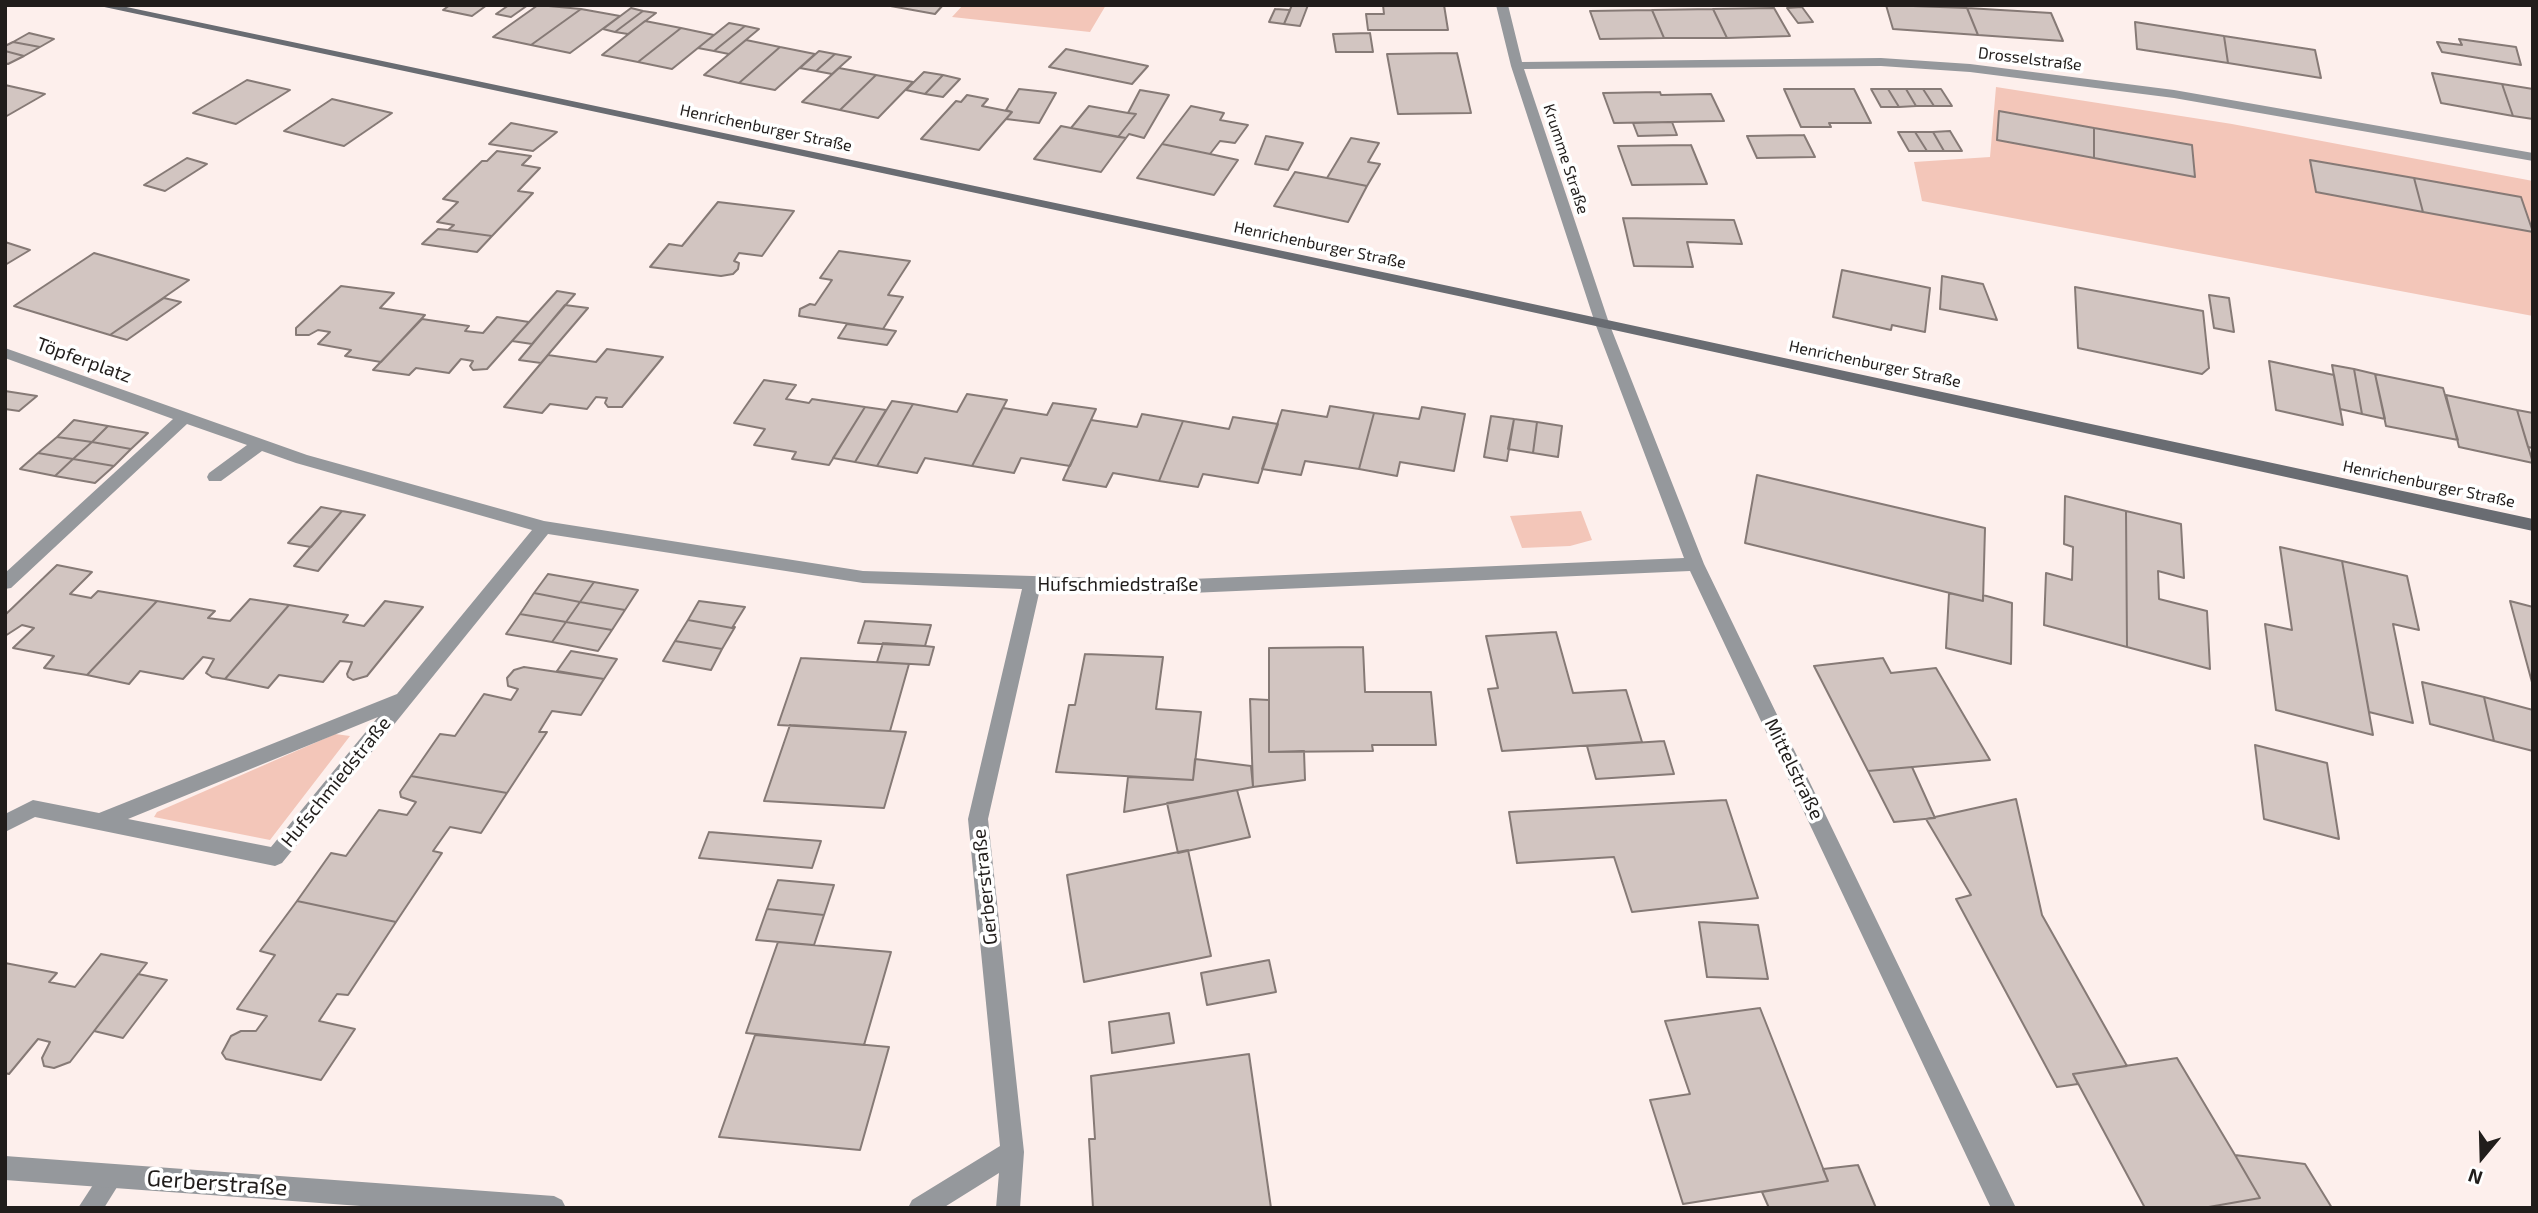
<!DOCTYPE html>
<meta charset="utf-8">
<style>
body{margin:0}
#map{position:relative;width:2538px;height:1213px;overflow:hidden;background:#fdefec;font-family:"Exo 2",sans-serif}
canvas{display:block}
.frame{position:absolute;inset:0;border:7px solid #211d1b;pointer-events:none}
.north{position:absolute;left:2447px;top:1122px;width:70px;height:70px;-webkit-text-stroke:5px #fff;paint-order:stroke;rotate:199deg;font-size:19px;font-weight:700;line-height:28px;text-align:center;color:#211d1b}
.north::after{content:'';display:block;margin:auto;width:24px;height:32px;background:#211d1b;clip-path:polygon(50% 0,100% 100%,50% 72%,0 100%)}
</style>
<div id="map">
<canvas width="2538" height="1213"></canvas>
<div class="frame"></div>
<div class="north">N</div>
</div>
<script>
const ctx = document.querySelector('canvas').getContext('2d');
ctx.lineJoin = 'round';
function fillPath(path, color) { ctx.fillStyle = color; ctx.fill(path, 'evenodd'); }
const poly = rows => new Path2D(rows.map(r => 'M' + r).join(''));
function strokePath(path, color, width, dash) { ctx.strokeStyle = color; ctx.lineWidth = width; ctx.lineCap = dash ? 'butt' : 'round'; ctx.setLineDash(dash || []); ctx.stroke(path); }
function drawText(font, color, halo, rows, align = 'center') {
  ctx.font = font + ' "Exo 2",sans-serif'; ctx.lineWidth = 7; ctx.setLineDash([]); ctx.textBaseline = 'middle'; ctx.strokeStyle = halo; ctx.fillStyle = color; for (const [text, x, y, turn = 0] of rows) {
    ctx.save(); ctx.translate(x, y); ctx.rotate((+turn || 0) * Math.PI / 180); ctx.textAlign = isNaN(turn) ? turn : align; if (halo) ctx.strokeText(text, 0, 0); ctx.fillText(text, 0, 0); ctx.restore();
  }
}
fillPath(poly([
 [963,5,1106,5,1090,32,952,17],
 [1996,87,2232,124,2533,181,2533,316,1922,201,1914,162,1990,157],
 [1581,511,1592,540,1570,546,1522,548,1510,516],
 [335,734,350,736,270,840,154,817,157,812]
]), '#f3c6b9');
const building = poly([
 [450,5,487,5,472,16,443,10,450,5],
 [509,5,528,5,511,17,496,14,509,5],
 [538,5,581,9,531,45,493,37,538,5],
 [885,5,943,5,935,14,885,5],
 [1292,5,1308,5,1300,26,1284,24,1292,5],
 [1383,5,1444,5,1448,30,1368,30,1366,14,1384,14,1383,5],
 [1886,5,1967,8,1978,35,1893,29,1886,5],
 [1802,7,1813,22,1798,23,1787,8,1802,7],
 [631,8,643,11,615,32,603,29,631,8],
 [1774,8,1790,36,1727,38,1713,9,1774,8],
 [1967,8,2051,13,2063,41,1978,35,1967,8],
 [581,9,620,16,570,53,531,45,581,9],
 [1275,9,1290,10,1284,24,1269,22,1275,9],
 [1713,9,1727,38,1664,38,1652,10,1713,9],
 [1652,10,1664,38,1600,39,1590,11,1652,10],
 [643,11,656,13,628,34,615,32,643,11],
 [645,21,681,28,638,62,602,55,645,21],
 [2135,22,2224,36,2228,63,2137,49,2135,22],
 [729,23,745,26,714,51,698,48,729,23],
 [745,26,759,29,729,54,714,51,745,26],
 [681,28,714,35,672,69,638,62,681,28],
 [29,33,54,39,40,47,13,42,29,33],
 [1370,33,1373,52,1336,52,1333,34,1370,33],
 [2224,36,2315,50,2321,78,2228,63,2224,36],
 [2459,39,2516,47,2521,65,2442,52,2437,42,2462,45,2459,39],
 [746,40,780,47,739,83,704,75,746,40],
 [13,42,40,47,24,56,5,51,5,46,13,42],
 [780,47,815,54,775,90,739,83,780,47],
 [1066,49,1148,66,1132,84,1049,67,1066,49],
 [5,51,24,56,8,64,5,63,5,51],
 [819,51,835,54,816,71,800,68,819,51],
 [1457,53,1471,113,1398,114,1387,54,1457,53],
 [835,54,851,57,832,74,816,71,835,54],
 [839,68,876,75,840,110,802,102,839,68],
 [924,72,943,75,925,94,906,90,924,72],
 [2432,73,2502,84,2513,116,2441,103,2432,73],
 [876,75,913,82,878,118,840,110,876,75],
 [943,75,960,79,943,97,925,94,943,75],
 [247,80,290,90,236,124,193,113,247,80],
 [2502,84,2533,89,2533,119,2513,116,2502,84],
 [5,85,45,94,5,117,5,85],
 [1019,89,1056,93,1039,123,1006,119,1012,112,1006,110,1019,89],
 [1784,89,1854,89,1871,123,1829,123,1831,127,1801,127,1784,89],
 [1871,89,1888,89,1899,107,1881,107,1871,89],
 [1888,89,1906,89,1916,106,1899,107,1888,89],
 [1906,89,1923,89,1934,106,1916,106,1906,89],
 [1923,89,1941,89,1952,106,1934,106,1923,89],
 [1140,90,1169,95,1144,138,1129,134,1126,138,1118,137,1136,114,1128,113,1140,90],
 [1660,92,1661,95,1711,94,1724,121,1614,123,1603,93,1660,92],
 [967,95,988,99,982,106,1012,112,979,150,921,139,956,101,961,102,967,95],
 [332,99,392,113,344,146,284,131,332,99],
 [1089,106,1128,113,1136,114,1118,137,1071,128,1089,106],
 [1191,106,1224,113,1220,120,1248,125,1235,143,1220,141,1210,154,1162,144,1191,106],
 [1999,111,2094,128,2094,158,1997,140,1999,111],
 [1672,122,1677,135,1638,136,1633,123,1672,122],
 [511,123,557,132,533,151,489,144,511,123],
 [1061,126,1071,128,1126,138,1101,172,1034,159,1061,126],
 [2094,128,2192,145,2195,177,2094,158,2094,128],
 [1950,131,1962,151,1944,151,1933,132,1950,131],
 [1898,132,1915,132,1927,151,1909,151,1898,132],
 [1915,132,1933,132,1944,151,1927,151,1915,132],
 [1804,135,1815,157,1757,158,1747,136,1804,135],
 [1266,136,1303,143,1288,170,1255,164,1266,136],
 [1351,138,1379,143,1368,162,1380,164,1367,186,1327,178,1351,138],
 [1162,144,1210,154,1238,160,1214,195,1137,178,1162,144],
 [1691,145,1707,184,1632,185,1618,146,1691,145],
 [497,151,531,156,522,165,540,168,518,191,533,193,492,236,448,230,454,225,437,222,458,202,443,199,482,161,487,161,497,151],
 [187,158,207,164,165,191,144,185,187,158],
 [2310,160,2414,178,2423,212,2316,192,2310,160],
 [1295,172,1327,178,1367,186,1348,222,1274,206,1295,172],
 [2414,178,2521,197,2533,232,2423,212,2414,178],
 [718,202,794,211,762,256,739,253,734,261,739,263,738,269,733,274,721,276,650,267,669,244,682,246,718,202],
 [1623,218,1734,220,1742,244,1687,242,1693,267,1634,266,1623,218],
 [438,229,448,230,492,236,477,252,422,244,438,229],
 [5,242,30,250,5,265,5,242],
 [839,251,910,261,888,295,903,297,883,329,799,316,800,309,810,304,815,305,832,280,820,278,839,251],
 [94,253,189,280,110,335,14,306,94,253],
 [1842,270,1930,288,1925,332,1892,325,1891,330,1833,317,1842,270],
 [1942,276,1983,284,1997,320,1940,309,1942,276],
 [341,286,394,293,380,308,425,315,381,362,345,356,351,350,318,344,330,332,318,330,309,335,296,335,296,328,341,286],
 [2075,287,2203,311,2209,368,2202,374,2078,348,2075,287],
 [557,291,575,294,532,344,512,341,557,291],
 [2209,295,2229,298,2234,332,2214,328,2209,295],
 [164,298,181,302,127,340,110,335,164,298],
 [565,305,588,308,541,363,519,360,565,305],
 [497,317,529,322,487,369,473,370,470,366,473,361,461,359,449,373,416,368,409,375,373,370,422,319,469,326,465,331,483,333,497,317],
 [847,324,883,329,896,331,887,345,838,338,847,324],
 [607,349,663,357,622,407,608,407,605,403,607,398,596,397,587,409,550,404,542,413,504,407,548,355,596,362,607,349],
 [2269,361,2334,375,2343,425,2276,410,2269,361],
 [2332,365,2354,369,2362,414,2340,409,2332,365],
 [2354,369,2375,374,2385,419,2362,414,2354,369],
 [2375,374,2443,388,2458,440,2386,426,2375,374],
 [764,380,796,385,786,399,809,403,812,399,865,407,829,465,792,459,796,452,754,445,765,429,734,423,764,380],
 [5,391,37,396,19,411,5,409,5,391],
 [967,394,1007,400,972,466,925,458,917,473,877,466,913,404,957,412,967,394],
 [2446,395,2517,410,2533,463,2459,447,2446,395],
 [892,401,913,404,877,466,855,462,892,401],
 [1053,403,1096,409,1070,466,1021,458,1014,473,972,466,1003,408,1047,415,1053,403],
 [1330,406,1374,413,1359,469,1305,461,1301,475,1262,469,1282,410,1327,417,1330,406],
 [865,407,886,410,855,462,833,458,865,407],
 [1422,407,1465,414,1454,471,1400,462,1397,476,1359,469,1374,413,1419,419,1422,407],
 [2517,410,2533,413,2533,448,2528,447,2517,410],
 [1142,414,1183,421,1159,481,1113,473,1106,487,1063,480,1091,420,1137,427,1142,414],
 [1491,416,1514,419,1507,461,1484,457,1491,416],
 [1233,417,1278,424,1258,483,1203,474,1198,487,1159,481,1183,421,1229,429,1233,417],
 [1514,419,1537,422,1533,453,1508,449,1514,419],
 [74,420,108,426,92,442,57,437,74,420],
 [1537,422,1562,426,1558,457,1533,453,1537,422],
 [108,426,148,433,131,449,92,442,108,426],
 [57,437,92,442,73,459,38,453,57,437],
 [92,442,131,449,114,466,73,459,92,442],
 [38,453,73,459,55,476,20,469,38,453],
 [73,459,114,466,95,483,55,476,73,459],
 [1757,475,1985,528,1983,601,1745,543,1757,475],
 [2065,496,2126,511,2127,647,2044,625,2046,573,2072,580,2073,547,2064,544,2065,496],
 [321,507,342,511,311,547,288,543,321,507],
 [342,511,365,515,318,571,294,566,342,511],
 [2126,511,2181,524,2184,578,2158,571,2159,599,2207,611,2210,669,2127,647,2126,511],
 [2280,547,2342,561,2373,735,2276,710,2265,624,2292,630,2280,547],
 [2342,561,2407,576,2419,630,2393,624,2413,723,2369,712,2342,561],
 [57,565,92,572,70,594,91,598,98,591,157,601,87,675,44,668,54,656,13,648,34,628,22,625,5,636,5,615,57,565],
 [548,574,594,582,580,602,534,593,548,574],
 [594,582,638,590,625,610,580,602,594,582],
 [534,593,580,602,566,622,520,614,534,593],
 [1949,593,1983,601,1983,595,2012,603,2011,664,1946,648,1949,593],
 [250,599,289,605,225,679,212,677,206,673,214,659,203,657,183,679,140,671,129,684,87,675,157,601,215,611,208,618,230,621,250,599],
 [385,601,423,607,367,676,353,680,348,677,347,674,352,662,340,661,323,682,279,675,268,688,225,679,289,605,348,615,343,622,364,626,385,601],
 [699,601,745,607,732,628,688,620,699,601],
 [2510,601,2533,607,2533,686,2510,601],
 [580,602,625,610,612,630,566,622,580,602],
 [520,614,566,622,552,642,506,634,520,614],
 [688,620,732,628,735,627,722,649,675,641,688,620],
 [865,621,931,625,925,646,858,643,865,621],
 [566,622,612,630,598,651,552,642,566,622],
 [1556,632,1573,693,1626,690,1642,742,1502,751,1488,689,1498,688,1486,636,1556,632],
 [675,641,722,649,711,670,663,661,675,641],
 [883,643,925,646,934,647,929,665,877,662,883,643],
 [1363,647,1365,692,1431,692,1436,745,1372,745,1373,751,1269,752,1269,648,1363,647],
 [571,651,617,659,604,679,557,671,571,651],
 [1085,654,1163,657,1156,709,1201,712,1193,780,1056,772,1069,705,1075,705,1085,654],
 [801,658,909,664,890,731,778,725,801,658],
 [1883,658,1891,673,1936,668,1990,760,1868,771,1814,666,1883,658],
 [524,667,604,679,581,715,552,711,539,732,547,732,507,793,411,776,440,734,455,736,484,694,511,700,518,689,508,686,507,678,514,670,524,667],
 [2422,682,2484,697,2494,741,2430,724,2422,682],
 [2484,697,2533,710,2533,751,2494,741,2484,697],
 [1250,699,1269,700,1269,752,1304,751,1305,780,1253,787,1250,699],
 [790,725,906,732,884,808,764,801,790,725],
 [1664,741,1674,774,1596,779,1587,746,1664,741],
 [2255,745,2327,763,2339,839,2264,819,2255,745],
 [1195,759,1251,766,1253,787,1124,812,1128,777,1193,780,1195,759],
 [1912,767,1935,818,1894,822,1868,771,1912,767],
 [411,776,507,793,481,833,450,827,433,851,442,853,396,922,297,901,331,853,346,856,379,810,407,815,416,802,401,797,400,792,411,776],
 [1237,790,1250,837,1178,853,1167,803,1237,790],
 [2016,799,2042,915,2127,1066,2073,1074,2078,1084,2057,1087,1956,899,1971,895,1926,819,2016,799],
 [1726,800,1758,898,1632,912,1614,857,1517,863,1509,812,1726,800],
 [709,832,821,841,812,868,699,858,709,832],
 [1188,850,1211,956,1084,982,1067,875,1188,850],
 [778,880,834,885,824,915,767,909,778,880],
 [297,901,396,922,348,995,337,994,319,1021,355,1029,321,1080,226,1059,222,1053,231,1036,241,1031,256,1031,267,1016,237,1009,275,955,260,951,297,901],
 [767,909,824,915,814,945,756,940,767,909],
 [1699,922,1758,925,1768,979,1707,977,1699,922],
 [778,942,891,952,864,1045,746,1033,778,942],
 [101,954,147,963,70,1062,54,1068,44,1066,42,1058,50,1042,38,1039,9,1074,5,1073,5,963,57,973,49,982,75,987,101,954],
 [1269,960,1276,992,1207,1005,1201,973,1269,960],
 [138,974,167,980,123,1038,94,1031,138,974],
 [1760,1008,1828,1181,1683,1204,1650,1100,1690,1094,1665,1021,1760,1008],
 [1169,1013,1174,1043,1112,1053,1109,1022,1169,1013],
 [755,1035,889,1047,860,1150,719,1137,755,1035],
 [1249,1054,1271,1208,1093,1208,1089,1139,1095,1139,1091,1076,1249,1054],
 [2177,1058,2235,1155,2260,1198,2203,1208,2145,1208,2073,1074,2177,1058],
 [2235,1155,2305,1164,2332,1208,2203,1208,2260,1198,2235,1155],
 [1858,1165,1876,1208,1769,1208,1762,1192,1828,1181,1823,1169,1858,1165]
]);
fillPath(building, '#d2c5c1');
strokePath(building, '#867a76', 2);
fillPath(poly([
 [112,1164,120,1168,124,1176,104,1208,78,1208,104,1168,112,1164]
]), '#95989c');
fillPath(poly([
 [1496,5,1508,5,1522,62,1881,58,1970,64,2174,90,2533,153,2533,161,2174,98,1970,72,1881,66,1524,69,1609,323,1704,564,2016,1208,1991,1208,1690,571,1168,594,1040,589,988,819,1024,1152,1020,1208,996,1208,999,1173,943,1208,908,1208,912,1200,1000,1146,968,819,1022,589,863,583,548,534,282,863,275,866,35,817,5,832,5,814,33,800,99,813,397,694,532,530,296,463,262,451,221,481,209,481,207,477,209,473,247,445,187,424,11,588,5,589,5,573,173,419,5,358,5,348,307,455,544,521,863,571,1168,580,1684,558,1595,323,1511,66,1496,5],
 [378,717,271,847,128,819,378,717],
 [5,1156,554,1196,562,1200,566,1208,388,1208,5,1180,5,1156]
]), '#95989c');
fillPath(poly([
 [95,5,117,5,1463,289,2533,519,2533,531,1463,297,95,5]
]), '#696c72');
drawText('16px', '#211d1b', '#fff', [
 ["Drosselstraße",2030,59,7],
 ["Henrichenburger Straße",766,128,12],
 ["Krumme Straße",1566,159,72],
 ["Henrichenburger Straße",1320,245,12],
 ["Henrichenburger Straße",1875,364,12],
 ["Henrichenburger Straße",2429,484,12]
]);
drawText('19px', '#211d1b', '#fff', [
 ["Töpferplatz",84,360,20],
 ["Hufschmiedstraße",1118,585],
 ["Mittelstraße",1794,769,64],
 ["Hufschmiedstraße",336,782,-51],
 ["Gerberstraße",985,887,-96]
]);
drawText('23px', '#211d1b', '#fff', [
 ["Gerberstraße",217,1183,4]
]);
</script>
